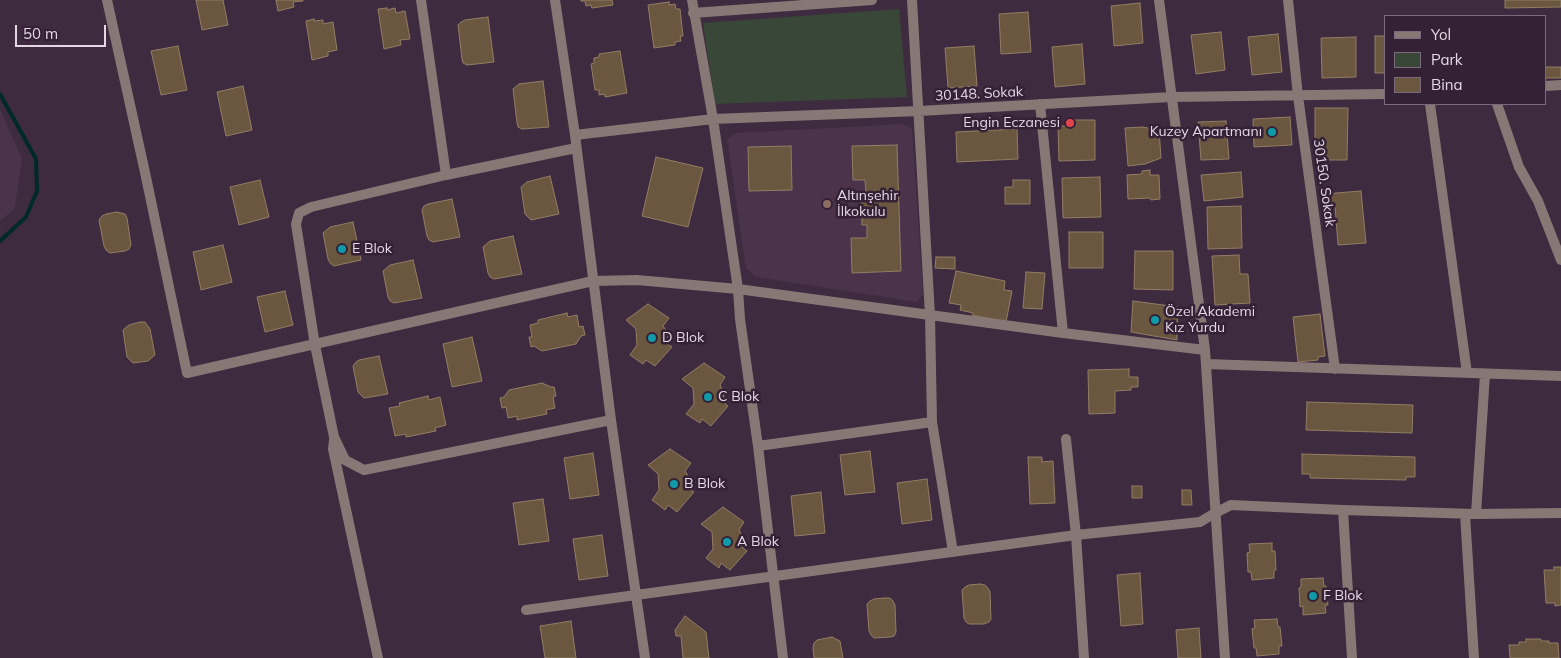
<!DOCTYPE html>
<meta charset="utf-8">
<style>
body{margin:0}
#map{position:relative;width:1561px;height:658px;overflow:hidden;background:#3e2b3f;font-family:Mulish,sans-serif}
canvas{display:block}
.legend{position:absolute;left:1384px;top:15px;width:162px;height:90px;box-sizing:border-box;background:#342135;border:1px solid #7a6a7b;margin:0;padding:6px 9px;list-style:none;font-size:15px;color:#e4d7e4}
.legend li{display:flex;align-items:center;gap:10px;height:25px}
.legend b{width:25px;border:1px solid #7a6a7b}
.scale{position:absolute;left:15px;top:25px;width:91px;height:22px;box-sizing:border-box;border:2px solid #e4d7e4;border-top:0;padding-left:6px;font-size:15px;line-height:18px;white-space:nowrap;color:#e4d7e4;-webkit-text-stroke:4px #342135;paint-order:stroke}
</style>
<div id="map">
<canvas width="1561" height="658"></canvas>
<ul class="legend">
<li><b style="height:6px;background:#877875"></b>Yol</li>
<li><b style="height:14px;background:#394738"></b>Park</li>
<li><b style="height:14px;background:#6b563f"></b>Bina</li>
</ul>
<div class="scale">50 m</div>
</div>
<script>
const ctx = document.querySelector('canvas').getContext('2d');
ctx.lineJoin = 'round';
function fillPath(path, color) { ctx.fillStyle = color; ctx.fill(path, 'evenodd'); }
const poly = rows => new Path2D(rows.map(r => 'M' + r).join(''));
function strokePath(path, color, width, dash) { ctx.strokeStyle = color; ctx.lineWidth = width; ctx.lineCap = dash ? 'butt' : 'round'; ctx.setLineDash(dash || []); ctx.stroke(path); }
function drawText(font, color, halo, rows, align = 'center') {
  ctx.font = font + ' Mulish,sans-serif'; ctx.lineWidth = 5; ctx.setLineDash([]); ctx.textBaseline = 'middle'; ctx.strokeStyle = halo; ctx.fillStyle = color; for (const [text, x, y, turn = 0] of rows) {
    ctx.save(); ctx.translate(x, y); ctx.rotate((+turn || 0) * Math.PI / 180); ctx.textAlign = isNaN(turn) ? turn : align; if (halo) ctx.strokeText(text, 0, 0); ctx.fillText(text, 0, 0); ctx.restore();
  }
}
fillPath(poly([
 [0,109,22,159,15,208,0,221],
 [903,124,912,129,923,295,917,302,756,277,746,268,727,139,736,133]
]), '#4b334c');
fillPath(poly([
 [899,9,907,97,715,104,703,23]
]), '#394738');
strokePath(poly([
 [0,94,36,159,37,191,26,217,0,241]
]), '#002a2a', 4);
const building = poly([
 [196,0,223,0,228,25,202,30,196,0],
 [276,0,303,0,303,1,293,2,294,7,278,11,276,0],
 [581,0,612,0,613,5,592,8,591,5,586,6,585,1,581,1,581,0],
 [1505,0,1561,0,1561,7,1505,8,1505,0],
 [669,2,669,5,675,4,676,9,680,9,683,36,680,36,681,41,675,42,675,45,654,48,648,5,669,2],
 [1140,3,1143,43,1114,46,1111,6,1140,3],
 [387,8,387,10,395,8,396,13,405,11,410,39,400,40,401,45,384,49,378,9,387,8],
 [1028,12,1031,52,1001,54,999,14,1028,12],
 [488,17,494,62,467,65,463,63,462,59,458,25,461,22,465,20,488,17],
 [314,19,314,21,323,20,323,24,333,22,337,50,328,52,328,56,312,60,306,21,314,19],
 [1221,32,1225,70,1196,74,1191,35,1221,32],
 [1278,34,1282,72,1252,75,1248,37,1278,34],
 [1375,36,1385,36,1385,73,1375,73,1375,36],
 [1356,37,1356,77,1322,78,1321,38,1356,37],
 [1082,44,1085,84,1055,87,1052,47,1082,44],
 [178,46,187,90,161,95,151,51,178,46],
 [974,46,977,86,948,88,945,48,974,46],
 [620,51,627,93,605,97,605,94,599,95,599,90,595,90,591,64,594,63,594,58,599,57,599,54,620,51],
 [1545,67,1561,67,1561,78,1545,78,1545,67],
 [543,81,549,127,522,129,518,127,517,123,513,89,519,84,543,81],
 [243,86,252,130,226,136,217,92,243,86],
 [1315,108,1348,108,1347,160,1315,160,1315,108],
 [1290,117,1292,145,1254,147,1253,119,1290,117],
 [1068,120,1095,120,1095,160,1059,161,1058,126,1068,126,1068,120],
 [1226,121,1229,159,1201,160,1198,122,1226,121],
 [1142,127,1159,130,1161,158,1145,164,1128,166,1125,128,1142,127],
 [1017,129,1018,159,957,162,956,132,1017,129],
 [897,145,901,271,852,273,851,238,867,238,867,225,862,225,861,193,866,193,865,180,853,180,852,146,897,145],
 [791,146,792,190,749,191,748,147,791,146],
 [656,157,703,168,688,227,642,216,656,157],
 [1150,170,1150,175,1159,175,1160,199,1151,200,1150,198,1128,199,1127,175,1142,174,1142,171,1150,170],
 [1241,172,1243,197,1204,201,1201,175,1241,172],
 [550,176,559,214,531,220,525,214,521,187,527,182,550,176],
 [1100,177,1101,217,1063,218,1062,178,1100,177],
 [260,180,269,217,239,225,230,187,260,180],
 [1013,180,1030,180,1030,204,1005,204,1005,187,1013,187,1013,180],
 [1361,191,1366,243,1338,245,1335,205,1325,206,1324,194,1361,191],
 [452,199,460,237,433,242,429,240,427,236,422,210,424,206,428,204,452,199],
 [1241,206,1242,248,1208,249,1207,207,1241,206],
 [117,212,125,214,127,218,131,245,129,249,125,251,110,253,106,250,104,246,99,220,102,216,106,214,117,212],
 [353,222,361,260,334,266,330,263,328,259,323,233,330,227,353,222],
 [1069,232,1103,232,1103,268,1069,268,1069,232],
 [513,236,522,274,494,279,490,277,488,273,483,247,490,241,513,236],
 [223,245,232,282,201,290,193,252,223,245],
 [1135,251,1173,251,1173,290,1134,289,1135,251],
 [1239,255,1240,274,1248,274,1250,303,1215,305,1212,256,1239,255],
 [936,257,955,257,955,269,935,268,936,257],
 [413,260,422,298,394,303,390,301,388,297,383,271,390,265,413,260],
 [956,271,1005,281,1004,290,1012,291,1006,322,972,315,973,313,960,310,961,305,949,303,956,271],
 [1026,272,1045,273,1042,309,1023,308,1026,272],
 [285,291,293,325,265,332,257,297,285,291],
 [1133,301,1178,307,1177,340,1131,332,1133,301],
 [648,304,669,318,663,326,668,333,666,343,672,347,655,366,646,360,643,364,630,355,637,345,636,329,626,320,648,304],
 [567,313,568,317,577,315,579,327,583,326,585,335,581,336,576,344,542,351,534,346,531,347,529,337,532,337,530,325,538,323,538,320,567,313],
 [1320,314,1325,356,1318,357,1318,360,1298,362,1293,317,1320,314],
 [140,322,145,322,150,329,155,355,148,361,133,363,127,357,123,330,129,325,140,322],
 [472,337,482,381,452,387,443,344,472,337],
 [379,356,388,394,364,398,358,392,353,366,356,362,359,360,379,356],
 [704,363,725,377,720,385,724,393,723,402,728,406,711,426,702,419,700,423,686,414,694,404,693,388,682,379,704,363],
 [1129,369,1129,377,1138,377,1138,387,1131,387,1131,390,1115,391,1115,413,1089,414,1088,370,1129,369],
 [542,383,551,387,554,387,556,396,553,397,555,408,546,410,547,414,517,420,517,416,508,418,506,407,502,408,500,398,504,397,509,390,542,383],
 [428,396,429,400,440,397,446,425,435,428,436,431,406,437,406,434,395,436,389,408,400,406,399,403,428,396],
 [1307,402,1413,405,1412,433,1306,430,1307,402],
 [670,449,691,463,685,471,690,479,688,488,694,492,677,512,668,505,665,510,652,500,659,490,658,474,648,465,670,449],
 [870,451,875,492,845,495,840,455,870,451],
 [593,453,599,495,570,499,564,458,593,453],
 [1302,454,1415,457,1415,477,1406,477,1406,480,1310,478,1310,474,1302,474,1302,454],
 [1028,457,1042,457,1042,462,1053,461,1055,503,1030,504,1028,457],
 [927,479,932,520,902,524,897,483,927,479],
 [1132,486,1142,486,1142,498,1132,498,1132,486],
 [1182,490,1191,490,1192,505,1182,505,1182,490],
 [821,492,825,533,795,536,791,496,821,492],
 [543,499,549,541,519,545,513,503,543,499],
 [723,507,744,522,739,530,743,537,742,547,747,551,730,570,721,563,719,568,706,558,713,549,712,532,701,524,723,507],
 [602,535,608,576,579,580,573,539,602,535],
 [1272,543,1272,551,1275,551,1276,570,1274,570,1274,578,1252,580,1251,572,1248,572,1247,553,1250,552,1249,544,1272,543],
 [1554,567,1561,567,1561,605,1555,606,1555,603,1546,603,1544,570,1554,570,1554,567],
 [1140,573,1143,624,1121,626,1117,575,1140,573],
 [1323,578,1324,586,1326,586,1328,605,1325,605,1326,613,1303,615,1303,606,1300,607,1299,588,1301,587,1301,579,1323,578],
 [980,584,985,585,988,588,990,592,991,619,989,622,984,624,969,624,966,622,964,618,962,590,965,587,969,585,980,584],
 [885,598,890,598,893,601,895,605,896,632,894,636,890,637,874,638,871,635,869,631,867,604,870,601,874,599,885,598],
 [685,616,706,632,709,658,683,658,681,636,676,636,675,630,685,616],
 [1277,619,1278,627,1280,627,1282,646,1279,646,1279,654,1257,656,1256,648,1254,648,1252,629,1255,628,1254,620,1277,619],
 [571,621,576,658,545,658,540,626,571,621],
 [1199,628,1201,658,1178,658,1176,630,1199,628],
 [832,637,840,641,843,658,814,658,813,648,814,643,817,640,832,637],
 [1526,639,1541,639,1541,641,1549,641,1549,643,1558,643,1559,658,1510,658,1509,645,1519,645,1519,642,1526,642,1526,639]
]);
fillPath(building, '#6b563f');
strokePath(building, '#937d65', 1);
strokePath(poly([
 [107,0,146,177,187,373,593,281,637,280,738,289,1063,333,1205,350],
 [421,0,446,175],
 [555,0,575,135,611,420,645,658],
 [692,0,713,119,738,289,740,319,758,446,783,658],
 [912,0,930,315,932,422,953,552],
 [1159,0,1205,350,1225,658],
 [1288,0,1298,96,1335,369],
 [693,13,872,0],
 [1545,86,1561,85],
 [1040,104,1063,333],
 [1430,104,1467,373],
 [1497,104,1519,167,1538,201,1561,260],
 [575,135,713,119,919,111,1171,97,1385,94],
 [576,148,446,175,311,207,299,213,296,224,315,345,334,437,345,460,364,470,611,420],
 [1206,364,1561,376],
 [1066,439,1076,535,1084,658],
 [334,440,333,449,378,658],
 [758,446,932,422],
 [1343,510,1352,658],
 [1465,514,1474,658],
 [1476,514,1485,374],
 [526,610,1076,535,1200,522,1215,513,1231,505,1343,510,1476,514,1561,513]
]), '#877875', 10);
for (const [x, y, r, color] of [
 [1070,123,5,"#e0444e"],
 [1272,132,5,"#0f9aa8"],
 [827,204,5,"#8d6e63"],
 [342,249,5,"#0f9aa8"],
 [1155,320,5,"#0f9aa8"],
 [652,338,5,"#0f9aa8"],
 [708,397,5,"#0f9aa8"],
 [674,484,5,"#0f9aa8"],
 [727,542,5,"#0f9aa8"],
 [1313,596,5,"#0f9aa8"]
]) { const dot = new Path2D(); dot.arc(x, y, r, 0, 2 * Math.PI); ctx.fillStyle = color; ctx.fill(dot); strokePath(dot, '#342135', 2); }
drawText('14px', '#e4d7e4', '#342135', [
 ["30148. Sokak",979,94,-3],
 ["30150. Sokak",1324,183,82]
]);
drawText('14px', '#e4d7e4', '#342135', [
 ["Engin Eczanesi",1060,123,"right"],
 ["Kuzey Apartmanı",1262,132,"right"],
 ["Altınşehir",837,196],
 ["İlkokulu",837,212],
 ["E Blok",352,249],
 ["Özel Akademi",1165,312],
 ["Kız Yurdu",1165,328],
 ["D Blok",662,338],
 ["C Blok",718,397],
 ["B Blok",684,484],
 ["A Blok",737,542],
 ["F Blok",1323,596]
], 'left');
</script>
